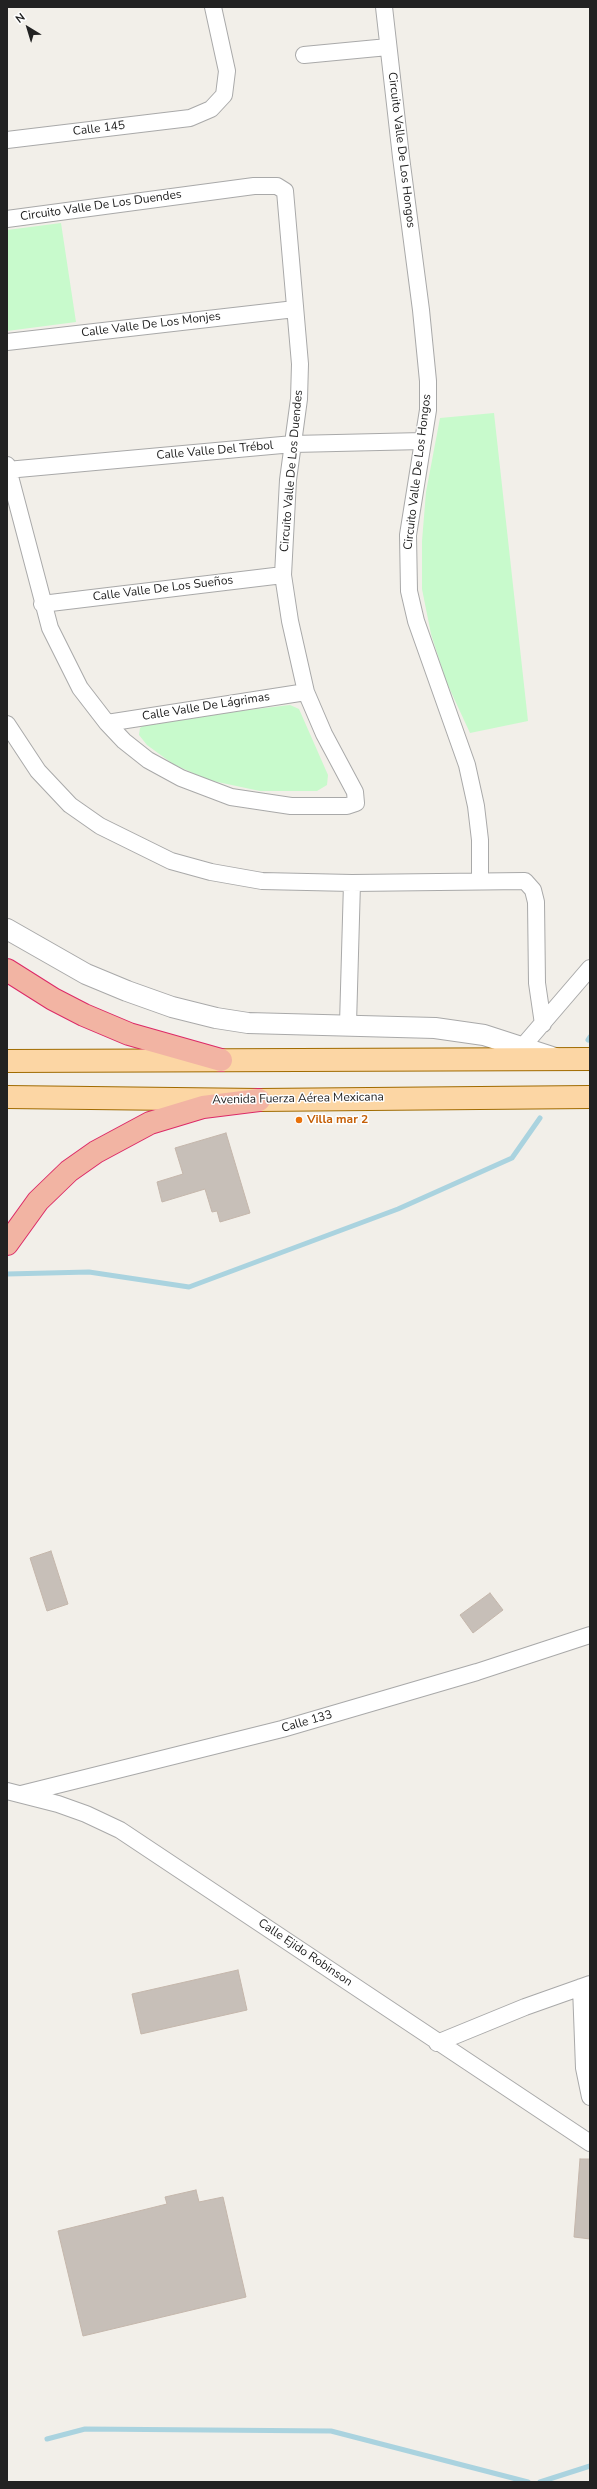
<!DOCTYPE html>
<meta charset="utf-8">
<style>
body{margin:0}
#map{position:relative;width:597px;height:2489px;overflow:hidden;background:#f2efe9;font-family:"Nunito Sans",sans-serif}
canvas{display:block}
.frame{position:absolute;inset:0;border:8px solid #222;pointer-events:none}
.north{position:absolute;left:8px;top:8px;width:40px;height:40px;-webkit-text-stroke:3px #fff;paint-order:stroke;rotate:322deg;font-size:11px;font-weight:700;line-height:16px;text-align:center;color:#222}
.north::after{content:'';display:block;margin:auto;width:14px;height:18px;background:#222;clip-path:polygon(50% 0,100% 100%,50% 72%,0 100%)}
</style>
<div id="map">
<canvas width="597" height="2489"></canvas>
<div class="frame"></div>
<div class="north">N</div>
</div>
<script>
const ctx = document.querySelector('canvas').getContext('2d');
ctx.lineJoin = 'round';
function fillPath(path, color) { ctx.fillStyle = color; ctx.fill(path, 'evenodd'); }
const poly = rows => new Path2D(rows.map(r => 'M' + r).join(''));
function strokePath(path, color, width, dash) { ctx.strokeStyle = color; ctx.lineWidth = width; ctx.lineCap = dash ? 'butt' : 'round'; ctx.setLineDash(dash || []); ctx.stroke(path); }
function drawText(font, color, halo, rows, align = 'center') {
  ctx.font = font + ' "Nunito Sans",sans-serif'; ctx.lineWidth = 3; ctx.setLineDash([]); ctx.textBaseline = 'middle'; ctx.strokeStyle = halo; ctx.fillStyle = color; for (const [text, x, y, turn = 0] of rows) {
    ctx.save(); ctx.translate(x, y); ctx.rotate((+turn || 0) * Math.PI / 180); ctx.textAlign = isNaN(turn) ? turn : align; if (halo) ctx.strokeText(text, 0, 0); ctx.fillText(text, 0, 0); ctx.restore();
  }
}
fillPath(poly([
 [61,223,76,322,7,331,7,230],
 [494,413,528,721,470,733,446,681,431,634,422,589,422,541,426,492,440,418],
 [290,705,299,709,328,775,327,785,317,791,260,791,208,780,173,764,147,745,139,735,140,728,147,722]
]), '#c8facc');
strokePath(poly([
 [588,1040,590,1037],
 [7,1274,89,1272,189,1287,398,1209,512,1158,540,1118],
 [47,2439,85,2429,331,2431,528,2482],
 [540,2482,590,2466]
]), '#aad3df', 5);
const building = poly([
 [226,1133,250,1213,220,1222,217,1211,212,1212,205,1189,162,1202,157,1182,183,1174,175,1148,226,1133],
 [51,1551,68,1604,47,1611,30,1558,51,1551],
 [490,1593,503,1610,473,1633,460,1615,490,1593],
 [238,1970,247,2010,141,2034,132,1994,238,1970],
 [580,2159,590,2159,590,2239,574,2237,580,2159],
 [196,2190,199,2202,223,2197,246,2297,83,2336,58,2231,167,2204,165,2197,196,2190]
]);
fillPath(building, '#c7bfb8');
strokePath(building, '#c4b6ab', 1);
const minor = poly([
 [384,7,401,157,421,310,428,381,428,410,408,535,409,591,416,621,467,765,476,806,480,840,480,881],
 [304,55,388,47],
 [7,140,190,118,211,109,224,95,227,71,213,7],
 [7,219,254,186,277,186,285,191,300,364,299,399,288,480,283,575,290,621,306,692,324,734,355,792,356,803,347,806,291,806,231,797,181,778,148,760,124,741,107,723,80,688,50,628,7,465],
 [7,342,295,309],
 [7,470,293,444,423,441],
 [42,604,283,575],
 [107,723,306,692],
 [7,724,38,771,70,805,100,826,171,861,211,872,262,881,352,883,525,881,533,890,536,902,537,983,543,1024],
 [348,1024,352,883],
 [523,1046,590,968],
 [7,1791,58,1804,86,1814,120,1830,590,2143],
 [21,1794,282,1729,477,1672,590,1635],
 [581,1987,584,2068,590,2097],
 [437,2043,525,2007,590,1984]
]);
const tertiary = poly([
 [7,929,86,974,127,991,172,1007,216,1018,248,1023,435,1028,484,1035,555,1058]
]);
const primary = poly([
 [7,1061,590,1059],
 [7,1097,259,1100,590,1097]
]);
const trunk = poly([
 [7,970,53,999,84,1015,129,1034,221,1060],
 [7,1244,38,1201,69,1171,96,1152,150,1123,203,1107,259,1100]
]);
strokePath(minor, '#a9a9a9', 18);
strokePath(tertiary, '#a9a9a9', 22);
strokePath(primary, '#a06b00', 24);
strokePath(trunk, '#dc2a67', 24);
strokePath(minor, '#fff', 16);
strokePath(tertiary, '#fff', 20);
strokePath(primary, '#fcd6a4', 22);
strokePath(trunk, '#f2b4a3', 22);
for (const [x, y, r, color] of [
 [299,1120,4,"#e8710a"]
]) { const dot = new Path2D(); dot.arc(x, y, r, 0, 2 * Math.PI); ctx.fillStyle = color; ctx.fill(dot); strokePath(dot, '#fff', 1.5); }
drawText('12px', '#222', '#fff', [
 ["Calle 145",99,129,-7],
 ["Circuito Valle De Los Hongos",401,150,83],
 ["Circuito Valle De Los Duendes",101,206,-8],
 ["Calle Valle De Los Monjes",151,325,-7],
 ["Calle Valle Del Trébol",215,451,-5],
 ["Circuito Valle De Los Duendes",292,471,-85],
 ["Circuito Valle De Los Hongos",418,472,-83],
 ["Calle Valle De Los Sueños",163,589,-7],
 ["Calle Valle De Lágrimas",206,707,-9],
 ["Avenida Fuerza Aérea Mexicana",298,1099,-1],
 ["Calle 133",307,1722,-16],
 ["Calle Ejido Robinson",305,1953,34]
]);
drawText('bold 12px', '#c56008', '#fff', [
 ["Villa mar 2",307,1120]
], 'left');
</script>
